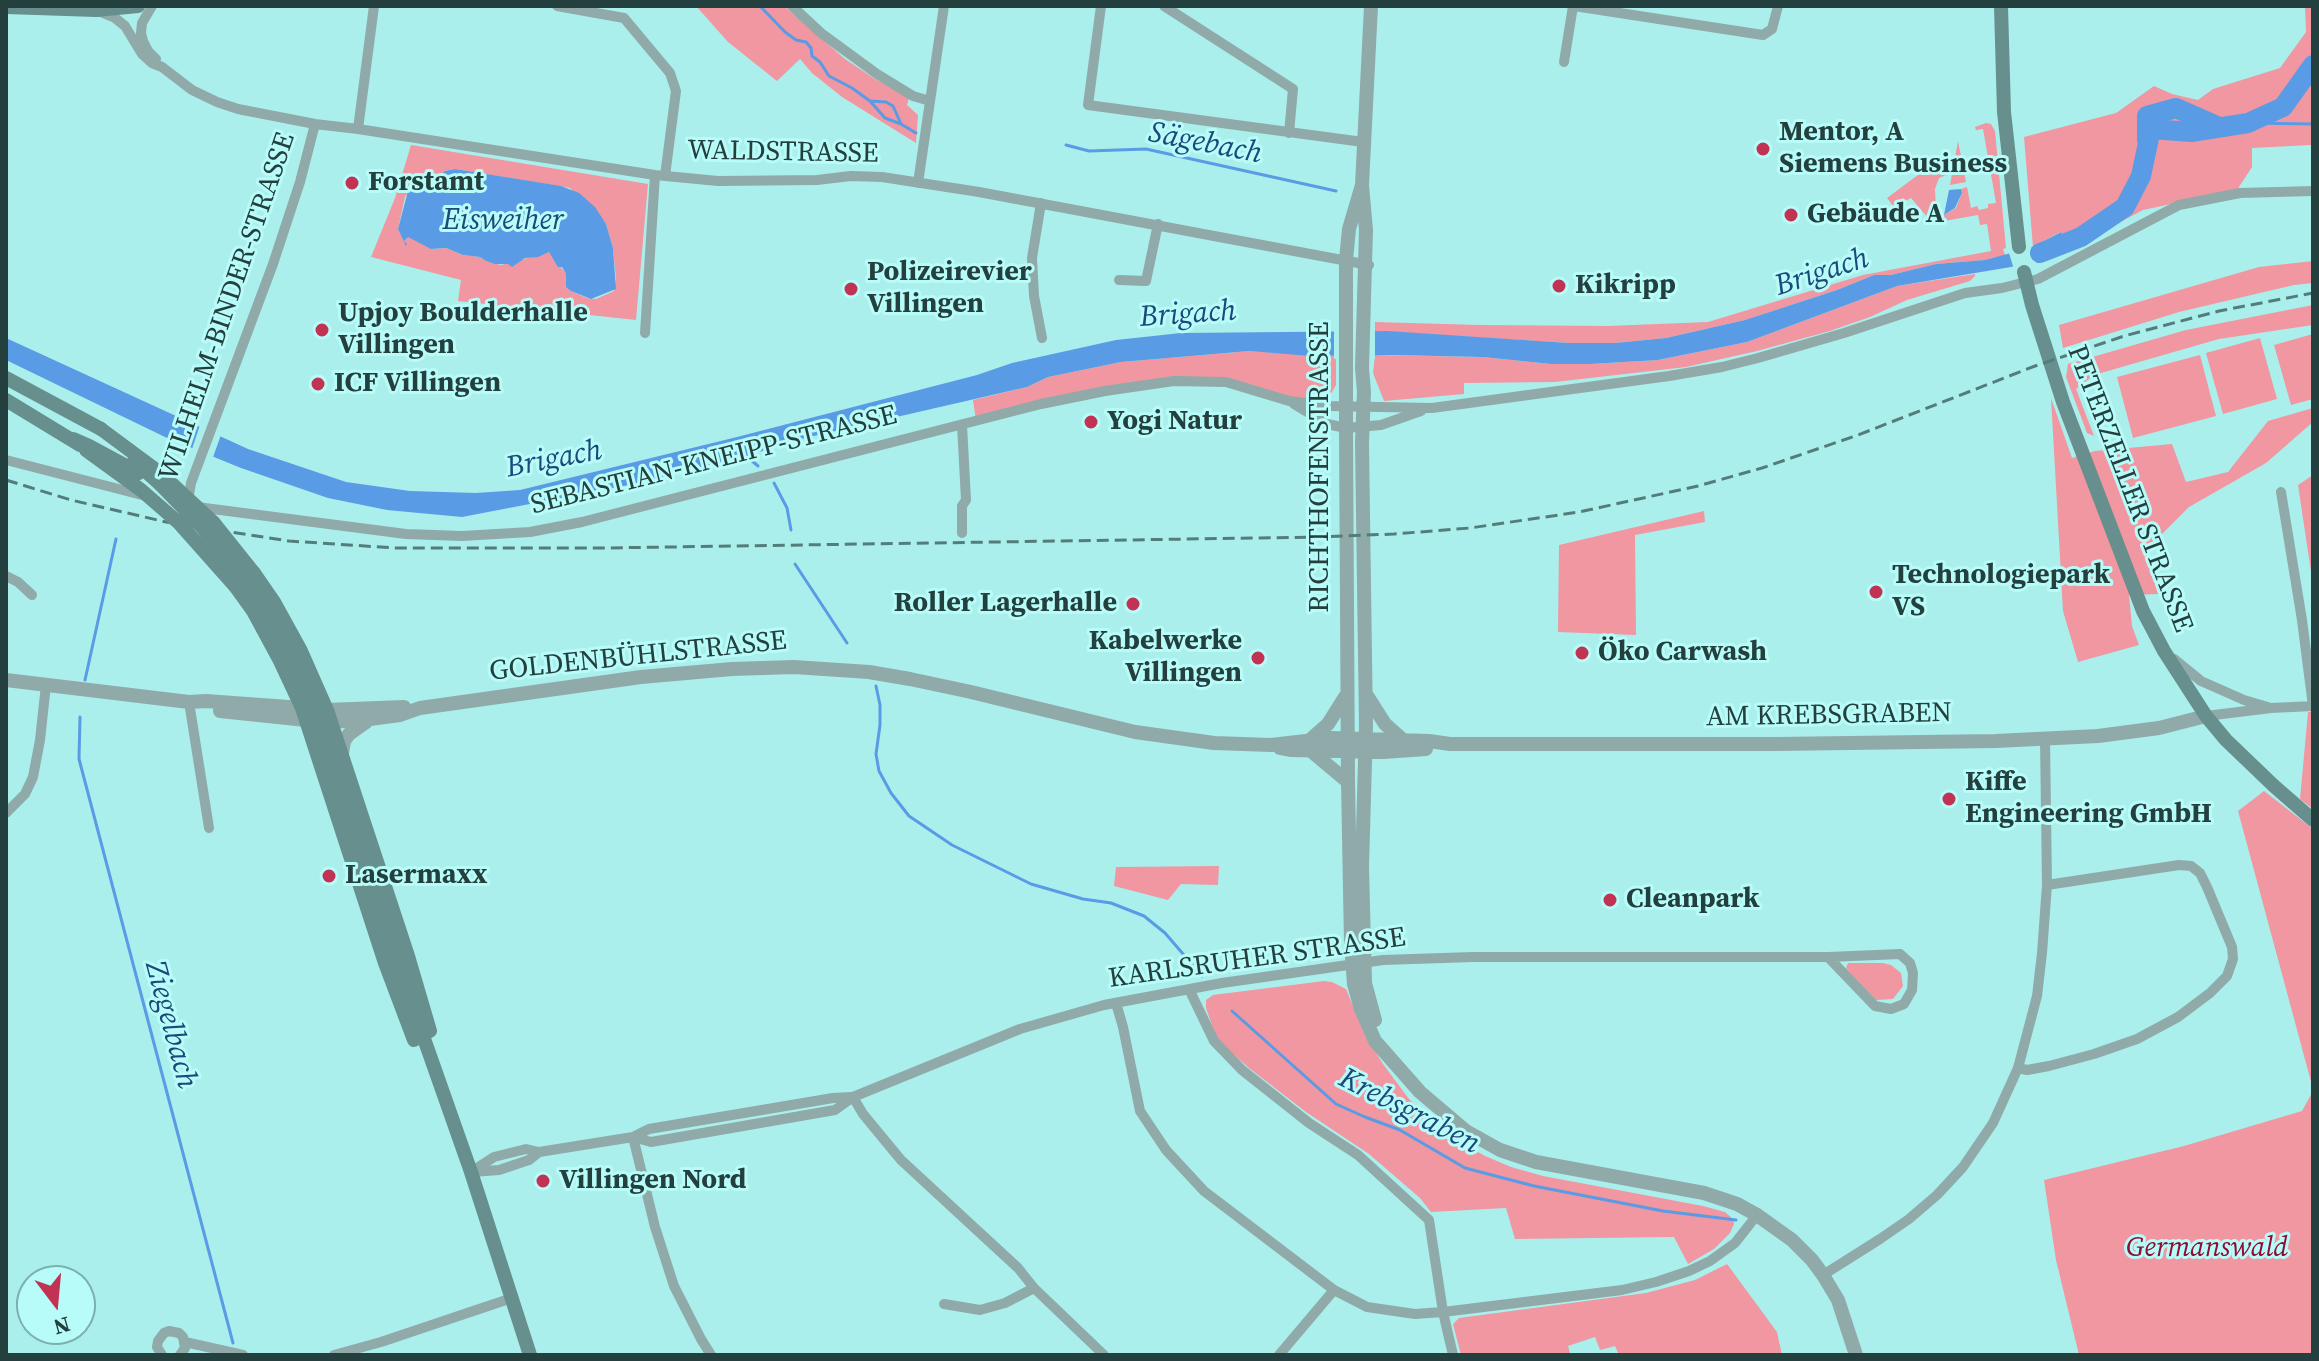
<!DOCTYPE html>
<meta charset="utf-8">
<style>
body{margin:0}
#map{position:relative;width:2319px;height:1361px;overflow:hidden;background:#abefec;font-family:"Source Serif 4",serif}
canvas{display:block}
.frame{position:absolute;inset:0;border:8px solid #233f3e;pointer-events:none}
.north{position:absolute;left:16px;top:1265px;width:80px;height:80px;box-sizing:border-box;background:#b8fcf9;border:2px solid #7cb0ae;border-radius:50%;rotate:164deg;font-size:22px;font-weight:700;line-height:32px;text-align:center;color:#233f3e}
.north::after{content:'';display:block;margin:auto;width:28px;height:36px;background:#c23252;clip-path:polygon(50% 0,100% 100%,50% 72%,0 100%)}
</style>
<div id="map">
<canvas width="2319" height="1361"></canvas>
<div class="frame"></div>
<div class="north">N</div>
</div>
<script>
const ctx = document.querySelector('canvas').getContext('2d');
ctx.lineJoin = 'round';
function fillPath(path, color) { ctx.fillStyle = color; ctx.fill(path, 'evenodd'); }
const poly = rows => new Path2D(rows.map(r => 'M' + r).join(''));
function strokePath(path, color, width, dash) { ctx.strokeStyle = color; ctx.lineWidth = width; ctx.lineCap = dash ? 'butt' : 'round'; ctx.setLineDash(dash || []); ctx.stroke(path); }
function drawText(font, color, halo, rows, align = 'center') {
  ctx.font = font + ' "Source Serif 4",serif'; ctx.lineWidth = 6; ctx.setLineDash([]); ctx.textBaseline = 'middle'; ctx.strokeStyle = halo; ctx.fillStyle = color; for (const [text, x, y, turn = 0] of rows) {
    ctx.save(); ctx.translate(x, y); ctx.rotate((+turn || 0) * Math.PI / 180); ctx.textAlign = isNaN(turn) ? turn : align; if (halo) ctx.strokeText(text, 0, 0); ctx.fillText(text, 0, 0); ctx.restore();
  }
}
fillPath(poly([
 [696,6,784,6,845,59,875,79,909,98,907,105,918,115,916,143,842,97,812,73,800,59,777,81,728,42],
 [2305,6,2313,6,2311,145,2252,148,2252,167,2237,190,2143,210,2066,251,2060,232,2033,247,2024,137,2116,113,2154,86,2172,94,2198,100,2213,89,2280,68,2306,32],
 [1986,123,1991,124,1995,131,2006,248,2003,249,2005,255,1985,260,1936,264,1891,275,1874,275,1837,290,1745,320,1666,338,1615,343,1569,343,1375,331,1375,322,1481,325,1608,326,1708,322,1863,275,1991,251,1987,224,1980,225,1978,215,1944,221,1943,218,1944,215,1956,208,1962,193,1961,189,1967,187,1971,208,1977,206,1979,210,1988,208,1988,204,1996,203,1983,129,1976,130,1975,127],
 [1958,141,1966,182,1950,185],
 [411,145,648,184,636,320,458,301,461,280,371,257,395,198],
 [455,169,570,188,606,224,613,248,616,279,614,291,596,299,587,298,571,291,566,285,566,274,550,252,501,265,486,261,480,257,463,255,446,248,434,249,408,236,404,241,406,245,398,229,405,197,413,186,431,177,437,177,445,171],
 [1942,157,1949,158,1946,175,1939,178,1935,189,1936,213,1928,218,1911,198,1894,207,1887,198],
 [2313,261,2313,283,2294,285,2179,312,2063,348,2059,325,2259,267],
 [1975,274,1975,276,1970,281,1907,300,1870,317,1830,331,1757,351,1686,367,1555,382,1464,383,1464,394,1384,401,1373,373,1375,355,1483,357,1551,364,1590,364,1658,360,1747,342,1897,286],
 [2313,305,2313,325,2219,339,2094,375,2076,389,2094,436,2087,433,2066,377,2068,364,2186,330],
 [2313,334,2313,399,2291,405,2274,345],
 [2260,338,2277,399,2223,414,2206,353],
 [1249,351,1336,356,1336,385,1329,397,1289,401,1226,382,1174,381,976,421,973,400,1027,387,1048,377,1121,362],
 [2200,355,2216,416,2133,438,2117,377],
 [2051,398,2072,458,2095,451,2172,444,2186,482,2228,472,2268,421,2313,408,2313,422,2266,463,2189,507,2146,550,2158,594,2129,595,2132,626,2139,645,2078,662,2063,611],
 [2313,475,2313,585,2298,485],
 [1704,511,1705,522,1635,535,1636,635,1558,632,1559,545],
 [2308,712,2313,712,2313,809,2300,799],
 [2264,791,2313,829,2313,1089,2238,811],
 [1219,866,1218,885,1181,884,1168,900,1114,886,1116,867],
 [1848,963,1883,963,1891,965,1901,973,1903,986,1893,999,1876,1000,1850,973,1846,968],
 [1324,981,1332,982,1346,989,1365,1035,1383,1064,1409,1099,1434,1123,1460,1142,1485,1156,1511,1167,1543,1176,1703,1206,1725,1212,1733,1219,1734,1224,1730,1233,1714,1249,1688,1264,1674,1237,1515,1239,1506,1208,1431,1212,1420,1198,1369,1154,1306,1112,1249,1068,1217,1040,1206,1008,1206,1000,1213,995],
 [2313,1091,2313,1355,2079,1355,2056,1260,2044,1180,2184,1146,2302,1111],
 [1727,1264,1777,1332,1782,1355,1619,1355,1615,1346,1600,1350,1595,1337,1568,1346,1570,1353,1563,1355,1461,1355,1453,1324,1459,1318,1646,1293,1695,1280]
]), '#f097a1');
fillPath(poly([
 [455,169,561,186,579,193,595,207,606,224,613,248,616,289,591,299,571,291,566,287,566,274,562,267,558,267,549,252,538,257,525,258,512,267,508,264,495,264,486,261,480,257,463,255,446,248,431,249,408,237,404,241,407,244,406,246,398,229,408,191,413,186,431,177,437,177,445,171],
 [1961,189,1962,193,1955,208,1944,215,1949,190],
 [2061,232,2066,251,2041,262,1897,286,1747,342,1658,360,1590,364,1551,364,1483,357,1391,355,1311,356,1249,351,1121,362,1048,377,1027,387,805,438,746,456,634,484,462,517,387,510,328,498,241,468,165,437,6,360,6,338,248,449,346,482,410,491,476,493,520,490,737,437,977,375,1012,363,1116,340,1181,333,1387,331,1569,343,1615,343,1666,338,1745,320,1837,290,1874,275,1891,275,1936,264,1985,260,2033,247]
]), '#599be5');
fillPath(poly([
 [2030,244,2038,266,2010,272,2013,266,2008,250],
 [1375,327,1375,359,1334,359,1334,328],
 [201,422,222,432,212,460,191,452]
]), '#abefec');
strokePath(poly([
 [760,6,785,32,796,40,806,42,811,48,812,56,820,62,829,76,852,88,870,101,885,118,901,124,916,133],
 [870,101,886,102,893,106,901,124],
 [2248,123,2313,124],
 [1066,145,1089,151,1146,149,1336,191],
 [745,455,758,466],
 [774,483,787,508,791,530],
 [795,564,847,643],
 [85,680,116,539],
 [876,686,880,705,880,725,876,754,879,771,891,793,909,816,952,845,1031,884,1083,899,1111,903,1144,916,1165,933,1202,976],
 [80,717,79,759,233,1343],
 [1232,1011,1336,1104,1365,1117,1400,1130,1465,1168,1534,1186,1663,1211,1736,1220]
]), '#599be5', 3);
strokePath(poly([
 [2147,140,2147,116,2176,108,2219,127],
 [2040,253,2081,237,2125,207,2141,176,2151,129,2191,132,2248,123,2283,107,2313,65]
]), '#599be5', 20);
strokePath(poly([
 [152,6,142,23,141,33,143,41,148,51,156,59],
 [557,6,624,18,670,73,676,91,665,176],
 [792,6,821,33,877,74,913,96,930,101],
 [1101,6,1088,105,1363,142],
 [1164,6,1293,89,1289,133],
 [1574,6,1763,35,1772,29,1778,6],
 [98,11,115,18,125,26,142,54,152,63,162,67,192,90,217,102,238,109,315,124,358,129,655,175,718,181,817,180,851,176,882,177,979,192,1369,265],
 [1564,62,1573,6],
 [358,129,374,6],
 [918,183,944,6],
 [1041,203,1032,258,1034,296,1042,338],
 [1119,280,1146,281,1158,224],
 [645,333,655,175],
 [1294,404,1327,424,1346,428,1381,425,1421,411],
 [6,460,146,496],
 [2281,492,2302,620,2313,706],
 [188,501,191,483,273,264,300,182,315,124],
 [197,507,406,534,462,536,530,532,582,522,1041,404,1105,391,1174,381,1226,382,1289,401,1329,406,1432,408,1669,376,1722,367,1758,358,1844,333,1965,293,2002,288,2038,279,2179,205,2240,193,2313,191],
 [962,533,962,506,966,500,962,425],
 [6,576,18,582,32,595],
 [2174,659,2201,681,2244,700,2271,708],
 [189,702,209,828],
 [2206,716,2271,708,2313,706],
 [6,813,25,794,33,777,40,740,46,685],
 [1189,989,1214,1041,1242,1070,1309,1123,1358,1155,1429,1220,1443,1312,1453,1355],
 [1116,1003,1123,1027,1140,1111,1166,1150,1204,1191,1334,1290,1367,1307,1415,1314,1443,1312,1622,1290,1656,1282,1689,1271,1710,1261,1735,1243,1757,1215],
 [2018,1068,2027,1070,2049,1066,2094,1054,2137,1039,2178,1017,2210,993,2227,976,2233,959,2232,947,2207,887,2200,873,2191,866,2179,865,2047,885],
 [853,1097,863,1114,901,1160,1018,1268,1034,1288,1104,1355],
 [633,1137,651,1142,835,1110,853,1097,1020,1029,1104,1005,1222,983,1383,960,1473,957,1828,957,1900,954,1910,963,1913,973,1912,990,1904,1004,1891,1009,1875,1006,1828,957],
 [633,1137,655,1227,674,1286,701,1339,711,1355],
 [471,1172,494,1157,526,1149,539,1152,633,1137,649,1129,833,1098,851,1097],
 [473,1172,499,1170,529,1160,539,1152],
 [1823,1275,1880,1239,1909,1219,1937,1195,1963,1167,1993,1123,2018,1068,2037,996,2042,953,2047,885,2045,739],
 [944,1304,980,1310,1005,1303,1034,1288],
 [185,1342,243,1355],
 [162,1355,157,1347,158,1341,164,1333,169,1331,179,1333,183,1337,185,1348,180,1355],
 [334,1355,381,1342,512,1298],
 [1279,1355,1334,1290]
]), '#8faaa9', 10);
strokePath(poly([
 [1371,6,1362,185,1366,230,1362,368,1364,392,1362,443,1366,726,1362,867,1365,983,1375,1020],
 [1362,185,1349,229,1346,260,1346,428,1348,782,1351,943,1354,984,1361,1009,1375,1041,1420,1092,1466,1131,1500,1150,1536,1162,1704,1193,1737,1204,1757,1215,1792,1240,1812,1260,1823,1275,1838,1300,1856,1355],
 [6,680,189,702,206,701,302,708],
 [1366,694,1385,724,1403,740],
 [327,710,404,707],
 [220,711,306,720],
 [331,722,370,719,400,715,420,708,641,677,732,669,794,667,869,672,910,679,971,692,1135,732,1214,743,1271,745,1332,738,1429,741,1450,744,1776,744,1996,741,2098,736,2159,728,2206,716],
 [1311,739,1328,724,1345,697],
 [1280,748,1290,750,1383,752,1426,749],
 [1311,751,1348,782],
 [342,753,344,741,349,734,366,722]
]), '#8faaa9', 14);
strokePath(poly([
 [2001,6,2004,112,2019,247],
 [6,7,96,10,138,6],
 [2024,272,2032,305,2063,402,2143,611,2164,651,2206,716,2226,740,2274,786,2313,820],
 [6,378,101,429],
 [6,400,80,445],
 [73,439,89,446,139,473],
 [134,461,160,484],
 [254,573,274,602,301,651,327,710,408,956,430,1031],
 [235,586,253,611,280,661,302,708,385,963,414,1040],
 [364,857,396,959,471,1172,530,1355]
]), '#668f8e', 14);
strokePath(poly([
 [6,480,71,500,166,522,289,541,395,548,604,548,1320,537,1394,534,1470,528,1579,512,1698,486,1762,468,1858,435,2035,366,2124,336,2219,311,2313,293]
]), '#537d7b', 3, [12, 6]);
strokePath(poly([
 [101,429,159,472,214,523,254,573],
 [86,450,141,490,179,523,235,586],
 [160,484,201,526,230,561,260,602,293,663,316,716,364,857]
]), '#668f8e', 14);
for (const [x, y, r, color] of [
 [1763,149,8,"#c23252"],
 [352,183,8,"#c23252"],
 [1791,215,8,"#c23252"],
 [1559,286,8,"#c23252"],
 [851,289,8,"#c23252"],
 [322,330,8,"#c23252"],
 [318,384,8,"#c23252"],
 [1091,422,8,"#c23252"],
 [1876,592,8,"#c23252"],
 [1133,604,8,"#c23252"],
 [1582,653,8,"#c23252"],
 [1258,658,8,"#c23252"],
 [1949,799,8,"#c23252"],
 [329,876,8,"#c23252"],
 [1610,900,8,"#c23252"],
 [543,1181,8,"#c23252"]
]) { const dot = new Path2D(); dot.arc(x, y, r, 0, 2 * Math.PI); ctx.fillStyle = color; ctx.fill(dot); strokePath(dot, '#b8fcf9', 3); }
drawText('bold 28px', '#233f3e', '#b8fcf9', [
 ["Mentor, A",1779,133],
 ["Siemens Business",1779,165],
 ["Forstamt",368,183],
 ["Gebäude A",1807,215],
 ["Polizeirevier",867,273],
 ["Villingen",867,305],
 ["Kikripp",1575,286],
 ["Upjoy Boulderhalle",338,314],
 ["Villingen",338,346],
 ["ICF Villingen",334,384],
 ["Yogi Natur",1107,422],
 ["Technologiepark",1892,576],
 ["VS",1892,608],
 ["Roller Lagerhalle",1117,604,"right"],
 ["Kabelwerke",1242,642,"right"],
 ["Villingen",1242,674,"right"],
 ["Öko Carwash",1598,653],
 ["Kiffe",1965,783],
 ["Engineering GmbH",1965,815],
 ["Lasermaxx",345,876],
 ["Cleanpark",1626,900],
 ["Villingen Nord",559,1181]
], 'left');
drawText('28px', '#233f3e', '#b8fcf9', [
 ["WALDSTRASSE",783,153,1],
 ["WILHELM-BINDER-STRASSE",228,307,-71],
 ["SEBASTIAN-KNEIPP-STRASSE",714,461,-14],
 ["RICHTHOFENSTRASSE",1321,467,-90],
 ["PETERZELLER STRASSE",2129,489,69],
 ["GOLDENBÜHLSTRASSE",638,657,-6],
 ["AM KREBSGRABEN",1829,716,-1],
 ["KARLSRUHER STRASSE",1257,959,-8]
]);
drawText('italic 28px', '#8e0d33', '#b8fcf9', [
 ["Germanswald",2207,1249]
]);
drawText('italic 30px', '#1c497a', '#b8fcf9', [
 ["Sägebach",1205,144,11],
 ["Eisweiher",503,221],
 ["Brigach",1822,273,-18],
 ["Brigach",1188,315,-4],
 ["Brigach",554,460,-11],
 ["Ziegelbach",170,1025,75],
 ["Krebsgraben",1409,1112,27]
]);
</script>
